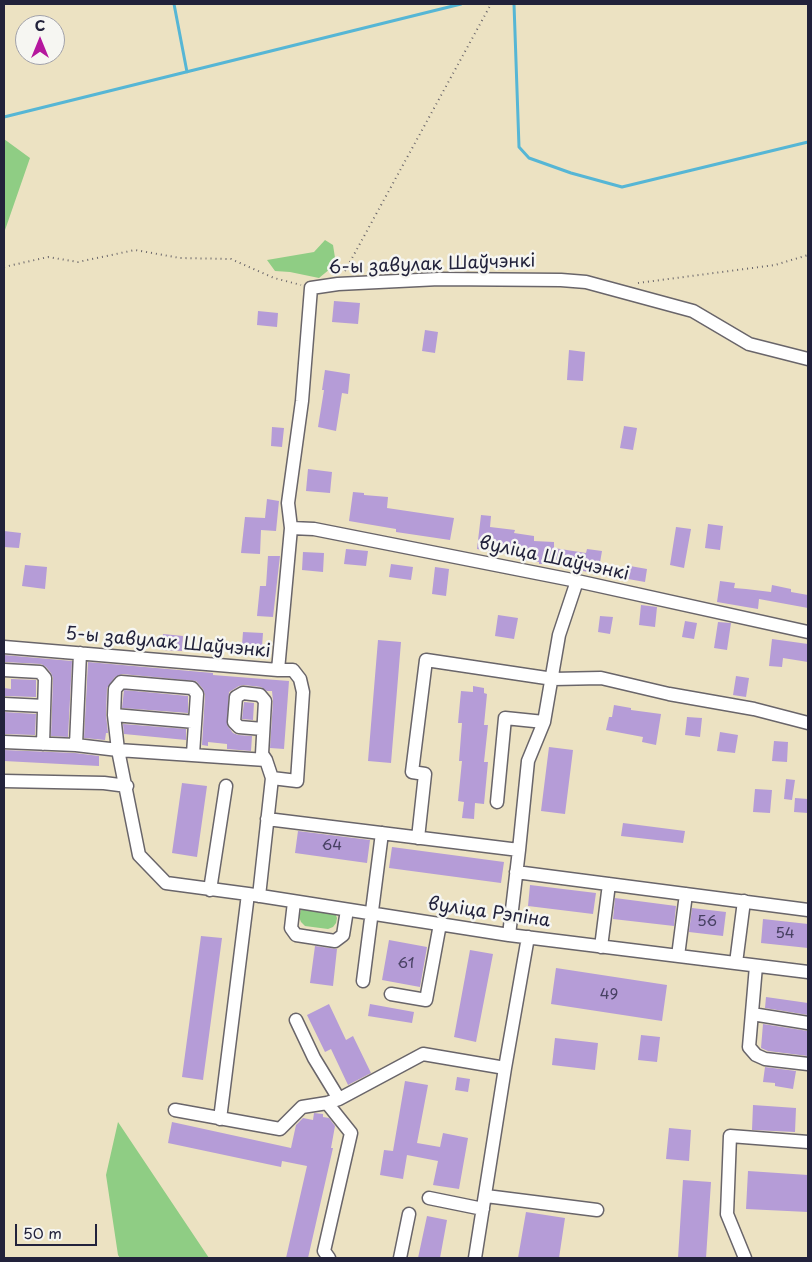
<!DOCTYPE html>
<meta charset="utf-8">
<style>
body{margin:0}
#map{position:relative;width:812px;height:1262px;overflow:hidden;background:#ece2c2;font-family:"Playpen Sans",sans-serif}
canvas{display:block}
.frame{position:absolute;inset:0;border:5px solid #22223b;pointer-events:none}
.north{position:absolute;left:15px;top:15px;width:50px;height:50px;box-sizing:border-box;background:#f6f6f2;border:1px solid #a1a1a9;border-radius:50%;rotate:0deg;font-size:14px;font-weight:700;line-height:20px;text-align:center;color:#22223b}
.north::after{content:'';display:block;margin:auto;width:18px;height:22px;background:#b5179e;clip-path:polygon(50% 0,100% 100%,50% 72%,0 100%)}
.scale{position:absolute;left:15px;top:1224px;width:82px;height:22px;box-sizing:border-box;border:2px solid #22223b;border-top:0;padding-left:6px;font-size:15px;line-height:18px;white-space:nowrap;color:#22223b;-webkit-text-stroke:4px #f6f6f2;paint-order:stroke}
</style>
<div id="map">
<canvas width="812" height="1262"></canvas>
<div class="frame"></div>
<div class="north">С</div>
<div class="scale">50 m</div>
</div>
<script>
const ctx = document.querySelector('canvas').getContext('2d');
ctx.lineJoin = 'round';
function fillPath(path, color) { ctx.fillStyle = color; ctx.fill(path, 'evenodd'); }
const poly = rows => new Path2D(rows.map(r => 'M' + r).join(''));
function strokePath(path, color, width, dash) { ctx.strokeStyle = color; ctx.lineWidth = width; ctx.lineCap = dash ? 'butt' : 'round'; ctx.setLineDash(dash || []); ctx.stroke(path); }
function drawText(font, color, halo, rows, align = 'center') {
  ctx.font = font + ' "Playpen Sans",sans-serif'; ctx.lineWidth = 5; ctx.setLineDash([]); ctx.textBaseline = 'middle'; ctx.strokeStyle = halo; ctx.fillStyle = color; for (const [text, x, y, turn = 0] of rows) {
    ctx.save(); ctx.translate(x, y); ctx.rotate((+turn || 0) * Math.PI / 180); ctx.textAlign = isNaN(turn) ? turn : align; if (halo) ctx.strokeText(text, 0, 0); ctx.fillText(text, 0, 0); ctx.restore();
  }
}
fillPath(poly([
 [4,139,30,158,4,233],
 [325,240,333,245,336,264,319,278,290,272,275,271,267,260,314,252],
 [306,907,335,913,337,918,336,923,333,927,328,929,305,926,301,922,299,917,301,910],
 [118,1122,209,1258,120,1258,118,1255,106,1175]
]), '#8fcd84');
strokePath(poly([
 [174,4,187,72],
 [514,4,519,147,529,158,571,173,622,187,808,142],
 [4,117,461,4]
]), '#56b6d5', 3);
fillPath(poly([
 [334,301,360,303,358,324,332,322],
 [258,311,278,313,277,327,257,325],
 [425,330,438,332,435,353,422,351],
 [569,350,585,352,583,381,567,380],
 [325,370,350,374,348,394,342,393,336,431,318,427,324,390,322,390],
 [624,426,637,428,633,450,620,448],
 [272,427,284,428,282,447,271,446],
 [308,469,332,472,330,493,306,491],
 [353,492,364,493,364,495,388,497,387,508,454,518,450,540,396,532,396,529,349,521],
 [267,499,279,501,276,531,261,530,260,554,241,553,245,517,265,518],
 [481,515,491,516,490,527,515,530,514,533,534,536,534,541,554,542,554,548,586,553,587,549,602,551,598,574,583,571,583,569,552,564,539,564,539,562,518,559,518,556,477,549],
 [708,524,723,526,720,550,705,548],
 [676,527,691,529,684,568,670,565],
 [4,531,21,533,19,548,4,547],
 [346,549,368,551,366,566,344,564],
 [303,552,324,553,323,572,302,570],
 [268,556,280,556,273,617,257,616,260,586,266,586],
 [391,564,413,567,411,580,389,577],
 [25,565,47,567,45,589,22,586],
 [630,566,647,569,645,582,628,579],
 [435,567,449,569,446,596,432,594],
 [720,581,735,583,734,588,746,589,771,592,772,585,791,589,791,592,808,595,808,608,759,599,758,609,717,602],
 [641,605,657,607,655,627,639,625],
 [498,615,518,618,514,639,495,636],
 [600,616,613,617,610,634,598,632],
 [685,621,697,623,694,639,682,637],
 [718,622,731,623,727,650,714,648],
 [243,632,263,633,262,647,242,645],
 [163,634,183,636,182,651,162,650],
 [772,639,808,644,808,662,783,658,782,667,769,666],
 [378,640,401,642,391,763,368,761],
 [4,655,72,661,68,737,51,736,53,678,51,673,46,667,41,664,4,662],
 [88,662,213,673,213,675,289,681,284,749,270,748,273,701,272,691,267,691,261,687,244,685,239,686,229,692,227,725,233,733,238,735,252,736,251,751,227,749,227,744,208,742,208,746,202,745,205,695,203,689,196,681,122,674,115,677,107,688,106,715,108,733,106,733,105,740,84,738],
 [736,676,749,678,746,697,733,695],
 [11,679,36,680,36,697,4,696,4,688,11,689],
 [473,686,484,688,484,693,487,694,484,725,488,725,484,762,488,762,484,804,475,803,474,819,462,818,464,802,458,801,462,761,459,761,462,723,458,723,461,691,473,692],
 [124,690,188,696,188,713,122,708],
 [244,702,254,703,253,720,242,719],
 [614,705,631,708,631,710,661,714,656,745,642,742,643,737,606,730,609,717,612,717],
 [4,712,36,714,35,735,4,734],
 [687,717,702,718,700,737,685,735],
 [123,724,186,729,186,740,124,734],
 [720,732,738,735,735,753,717,751],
 [774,741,788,742,787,762,772,761],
 [549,747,573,750,565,814,541,811],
 [4,750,75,753,99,756,99,766,4,761],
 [786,779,795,780,792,800,784,799],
 [182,783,207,786,197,857,172,853],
 [755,789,772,790,770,813,753,812],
 [795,798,808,799,808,813,794,812],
 [623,823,685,831,683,843,621,836],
 [298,831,370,840,367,863,295,853],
 [392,847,504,862,501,883,389,868],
 [530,885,596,893,593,914,528,906],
 [615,898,676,906,674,926,613,919],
 [692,908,726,912,723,936,689,932],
 [763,919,808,924,808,948,761,943],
 [201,936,222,938,203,1080,182,1077],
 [389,940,427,947,420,987,382,980],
 [315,946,337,949,333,986,310,983],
 [470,950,493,954,476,1042,454,1037],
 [556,968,667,985,662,1021,551,1004],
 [766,997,808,1003,808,1015,765,1008],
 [329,1004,346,1040,353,1036,371,1073,348,1085,331,1049,325,1052,307,1015],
 [370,1004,414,1012,412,1023,368,1016],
 [763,1024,808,1031,808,1056,768,1051,761,1048],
 [641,1035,660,1037,657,1062,638,1060],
 [555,1038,598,1043,595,1070,552,1065],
 [765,1067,796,1071,793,1089,775,1086,775,1083,763,1082],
 [457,1077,470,1079,468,1092,455,1090],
 [405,1081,428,1085,417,1143,440,1147,443,1133,468,1138,459,1189,433,1185,438,1161,407,1155,403,1179,380,1175,384,1150,393,1151],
 [753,1105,796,1108,795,1132,752,1130],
 [314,1113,323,1114,323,1117,329,1118,335,1126,331,1148,333,1148,308,1258,286,1258,307,1166,282,1161,281,1167,168,1143,172,1122,291,1148,296,1125,303,1118,313,1120],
 [669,1128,691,1130,689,1161,666,1159],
 [748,1171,808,1175,808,1212,746,1209],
 [683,1180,711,1182,706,1258,678,1258],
 [526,1212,565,1218,559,1258,518,1258],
 [427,1216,447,1220,440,1258,418,1258]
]), '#b59cd7');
const minor = poly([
 [291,528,314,529,577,581,808,632],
 [4,647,278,670,291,528,288,503,302,401,311,288,338,284,439,279,561,280,586,282,693,311,749,344,808,359],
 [80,653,76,745,118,750,139,855,166,883,248,894,509,935,808,972],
 [4,670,40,672,45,678,43,744],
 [4,704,44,706],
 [114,715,195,722],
 [263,729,239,727,234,722,236,697,243,693,260,695,265,701,262,754,266,760,272,778],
 [4,742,76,745],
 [193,754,197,694,192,688,121,682,115,689,114,715,118,750,266,760],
 [4,781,104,783,127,786],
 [497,802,505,718,544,722],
 [267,819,519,850],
 [418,838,425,774,412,772,426,660,553,679,601,678,669,694,754,709,808,723],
 [516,872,808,910],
 [210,890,226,786],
 [259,896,272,778,297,781,303,692,300,679,293,670,278,670],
 [294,902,291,928,296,935,335,941,343,935,347,910],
 [509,935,519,850,528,761,544,722,559,635,577,581],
 [601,947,609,884],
 [678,956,686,894],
 [736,963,744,901],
 [756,966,749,1047,756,1055,765,1059,808,1064],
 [363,981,382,833],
 [391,994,426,1000,440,924],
 [752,1014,808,1023],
 [339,1099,423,1054,505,1068],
 [327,1103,351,1133,324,1251,329,1258],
 [175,1110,280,1129,302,1107,327,1103,339,1099,314,1058,296,1020],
 [220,1119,248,894],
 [486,1196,597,1210],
 [429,1198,483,1209],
 [400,1258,409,1214],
 [475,1258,505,1068,528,937],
 [745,1258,727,1214,730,1136,808,1142]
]);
strokePath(minor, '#69656a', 15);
strokePath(poly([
 [4,267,48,257,78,262,135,250,180,258,231,259,274,278,301,285],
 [345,271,491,4],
 [638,283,775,265,808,255]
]), '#69656a', 2, [1, 4]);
strokePath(minor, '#fff', 12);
drawText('15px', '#474062', null, [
 ["64",332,846],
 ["56",707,922],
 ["54",785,934],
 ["61",406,964],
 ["49",609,995]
]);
drawText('18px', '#22223b', '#f6f6f2', [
 ["6-ы завулак Шаўчэнкі",432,265,-2],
 ["вуліца Шаўчэнкі",554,559,12],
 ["5-ы завулак Шаўчэнкі",168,643,5],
 ["вуліца Рэпіна",489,913,8]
]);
</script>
